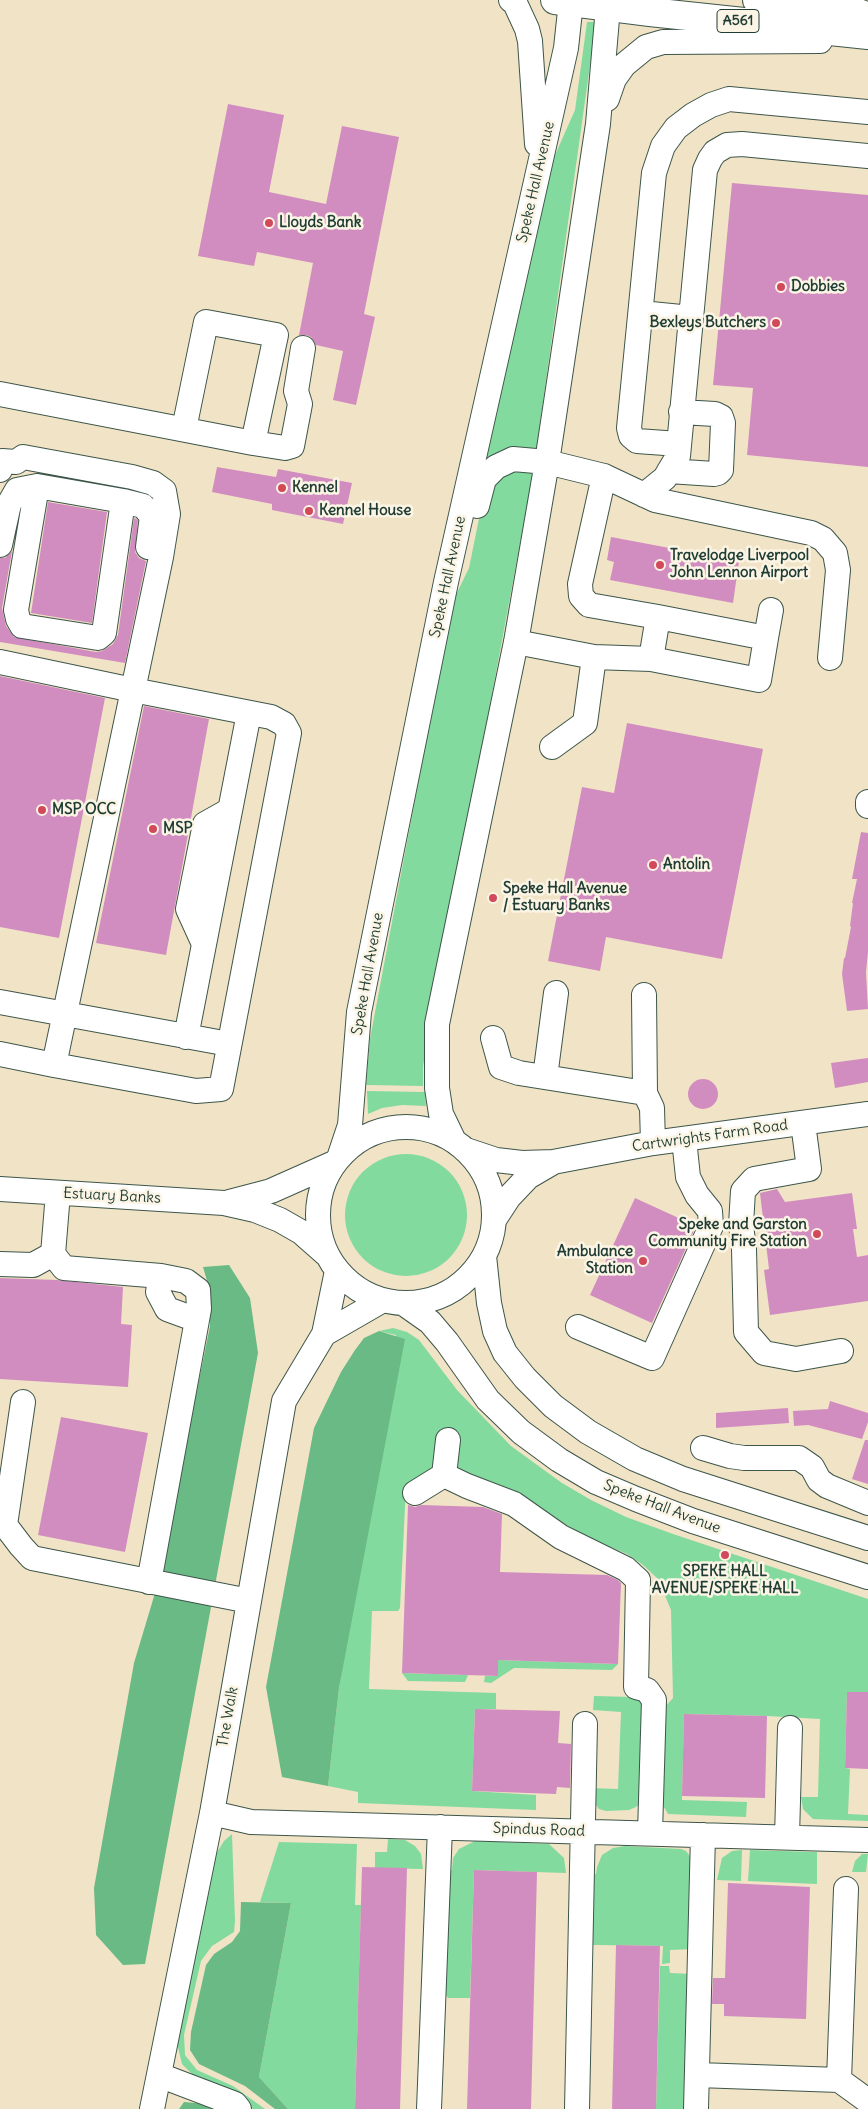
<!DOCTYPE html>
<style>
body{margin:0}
canvas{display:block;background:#f1e3c5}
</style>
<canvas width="868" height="2109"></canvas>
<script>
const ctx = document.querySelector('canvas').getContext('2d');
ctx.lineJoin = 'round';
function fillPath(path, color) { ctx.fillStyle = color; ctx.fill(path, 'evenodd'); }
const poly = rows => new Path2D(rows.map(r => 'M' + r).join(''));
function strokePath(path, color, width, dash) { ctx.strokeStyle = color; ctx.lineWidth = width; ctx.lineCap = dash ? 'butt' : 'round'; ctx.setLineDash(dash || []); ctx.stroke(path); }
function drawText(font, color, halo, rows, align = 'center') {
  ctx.font = font + ' Delius,sans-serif'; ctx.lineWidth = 5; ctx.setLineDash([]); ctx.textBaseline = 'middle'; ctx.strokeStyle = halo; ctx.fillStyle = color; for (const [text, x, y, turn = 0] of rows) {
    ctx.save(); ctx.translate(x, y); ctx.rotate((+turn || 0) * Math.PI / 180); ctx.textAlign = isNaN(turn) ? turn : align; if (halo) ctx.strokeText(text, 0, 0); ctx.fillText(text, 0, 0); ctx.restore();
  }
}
fillPath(poly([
 [587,22,596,22,536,452,482,471,528,216,575,110],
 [534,468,423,1066,423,1086,366,1085,370,1039,452,603,469,568,486,484,498,472],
 [367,1091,425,1092,426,1106,402,1105,382,1108,368,1114],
 '345 1215a61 61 0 1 1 122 0a61 61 0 1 1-122 0Z',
 [393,1328,407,1332,419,1340,457,1390,511,1446,562,1483,591,1500,626,1517,673,1534,868,1599,868,1692,847,1692,845,1768,850,1769,848,1814,868,1815,868,1821,813,1819,803,1809,801,1797,818,1797,820,1719,767,1716,684,1714,682,1800,747,1802,746,1817,668,1814,661,1802,664,1708,673,1698,671,1610,658,1579,643,1565,627,1554,587,1537,545,1512,459,1470,456,1463,457,1431,440,1431,437,1458,432,1470,406,1487,400,1608,398,1611,372,1611,369,1689,496,1693,496,1709,475,1709,472,1791,536,1795,536,1810,358,1803,358,1792,328,1786,339,1688,396,1335,379,1331],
 [498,1660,618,1664,612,1670,514,1668,491,1683,484,1682,485,1676,498,1676],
 [402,1673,468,1675,465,1682,408,1681],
 [594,1696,634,1697,642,1702,644,1707,641,1802,636,1807,629,1810,606,1811,599,1809,592,1800,590,1788,618,1789,621,1712,593,1710],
 [232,1834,235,1921,234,1932,212,1946,201,1961,184,2035,185,2055,197,2070,233,2086,265,2109,253,2109,226,2090,202,2081,191,2073,182,2064,177,2043,216,1854,224,1841],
 [388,1839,405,1840,415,1846,421,1854,423,1869,375,1868,375,1852,387,1852],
 [475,1841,549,1844,564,1858,566,1873,474,1870,470,1998,448,1998,443,1991,446,1870,452,1870,453,1858,459,1849],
 [279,1842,357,1844,355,1905,361,1905,355,2109,288,2109,259,2077,291,1903,260,1902],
 [625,1846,681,1849,686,1851,692,1859,693,1949,670,1950,670,1963,662,1964,663,1946,598,1945,593,1945,589,1941,591,1874,596,1874,597,1867,602,1855,613,1848],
 [742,1850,741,1881,717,1880,722,1858,732,1851],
 [750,1850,817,1852,817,1884,748,1881],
 [862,1854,868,1854,866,1872,852,1872,855,1861],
 [660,1966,669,1966,670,1973,692,1974,686,2109,656,2109]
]), '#83da9e');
fillPath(poly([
 [229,1265,250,1298,258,1353,145,1964,123,1965,96,1935,94,1888,134,1663,158,1583,210,1326,210,1291,203,1267],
 [379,1331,405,1339,339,1688,328,1786,282,1777,266,1687,314,1428,341,1372,355,1350,364,1338],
 [241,1902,291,1903,259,2077,288,2109,275,2109,245,2086,199,2064,190,2050,191,2032,206,1965,214,1954,232,1942,240,1931],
 [184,2102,206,2104,214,2109,179,2109]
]), '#6aba85');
fillPath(poly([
 [228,104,284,115,269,192,326,204,342,126,399,137,364,314,375,317,356,405,333,400,343,351,316,345,311,337,306,335,299,335,313,263,257,252,254,266,198,256],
 [732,183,868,195,868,467,747,455,753,388,713,385],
 [217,467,276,477,278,469,352,483,343,524,272,510,272,504,212,492],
 [48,502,107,512,92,623,31,613],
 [134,518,138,520,135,552,139,558,146,561,125,663,0,642,0,558,5,558,12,551,2,608,6,626,14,637,96,652,102,651,113,644,118,635],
 [611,537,739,561,733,603,610,580,614,562,607,560],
 [0,676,105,698,59,938,0,927],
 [144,706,209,719,166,955,96,943],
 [627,723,763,749,722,959,606,937,600,971,548,961,582,787,614,793],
 [861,832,868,833,868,952,866,972,868,1009,847,1011,842,974,844,958,845,958,851,927,850,926,853,903,852,903,857,879,852,879],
 [868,1058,868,1082,835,1088,831,1063],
 '688 1094a15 15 0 1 1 30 0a15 15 0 1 1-30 0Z',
 [777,1189,785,1202,852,1193,857,1229,853,1229,857,1257,868,1255,868,1301,770,1315,764,1270,769,1269,760,1193],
 [635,1198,696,1226,652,1323,590,1295],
 [0,1278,57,1280,123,1287,121,1324,132,1325,128,1387,0,1379],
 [830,1401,868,1413,868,1422,862,1439,808,1425,794,1426,793,1411,828,1409],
 [788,1408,789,1423,716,1428,716,1413],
 [61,1417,148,1433,125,1552,38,1535],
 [865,1440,868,1440,868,1484,852,1479],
 [408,1505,415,1507,421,1505,483,1507,502,1514,500,1572,607,1575,618,1580,621,1583,618,1664,498,1660,498,1676,402,1673],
 [847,1692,868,1692,868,1769,845,1768],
 [475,1709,560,1711,558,1743,571,1744,570,1788,557,1787,556,1794,472,1791],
 [684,1714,767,1716,765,1798,682,1796],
 [362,1867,407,1868,400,2109,355,2109],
 [474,1870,537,1872,531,2109,467,2109],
 [728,1883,810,1887,806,2019,724,2016,724,2004,712,2004,713,1978,725,1978],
 [616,1945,660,1946,656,2109,612,2109]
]), '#d28dc0');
const minor = poly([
 [511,0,515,3,527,29,530,41,537,144],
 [607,99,614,79,624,65,646,47,663,42,820,41],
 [641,313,691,318],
 [0,394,253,443,276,335,206,322,184,429],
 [253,443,285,448,292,446,300,404,296,391,303,348],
 [679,444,637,441,631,436,629,428,654,173,663,146,676,128,693,115,711,105,729,99,868,112],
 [0,470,2,461,16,462,23,457,132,477,153,483,164,491,168,514,161,557,133,690,54,1065,196,1091,221,1089,289,733,284,724,271,717,133,690,0,662],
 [669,471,714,474,718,473,721,470,723,423,721,417,715,414,681,412],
 [604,476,580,584,581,596,589,605,658,617,766,638,759,680,651,659,658,617],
 [644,495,665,478,678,456,705,170,710,159,715,152,727,145,742,144,868,156],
 [123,501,143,506,152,516,148,547],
 [477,506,484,479,496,467,513,459,547,462,604,476,655,500,811,533,823,539,835,553,838,570,830,658],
 [0,545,9,504,17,490,37,486,123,501,104,633,98,638,22,626,18,619,16,610,37,486],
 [766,638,771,610],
 [516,642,594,657,651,659],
 [552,747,585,723,594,657],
 [868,802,868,806],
 [204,944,188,909,205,824,230,810],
 [0,1002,229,1044],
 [186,1037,249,713],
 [493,1038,501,1067,519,1073,645,1093,644,995],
 [0,1054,54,1065],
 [545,1077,556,993],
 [645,1093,652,1108,653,1143],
 [803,1123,809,1169,754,1179,743,1191,741,1225,744,1249,746,1332,764,1353,796,1359,841,1351],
 '318 1215a88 88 0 1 1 176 0a88 88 0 1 1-176 0Z',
 [454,1141,441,1114,437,1088,437,1024,516,642,547,462,598,124,608,7,600,0],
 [466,1150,496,1160,522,1163,553,1162,653,1143,868,1114],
 [340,1155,350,1125,359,1012,446,582,566,48,571,2],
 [0,1189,224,1203,255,1210,280,1220,301,1232,326,1254],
 [58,1193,53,1254,64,1268,161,1276,186,1281,198,1290,199,1309,149,1582],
 [229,1202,271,1191,334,1163],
 [494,1220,509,1197,528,1177,552,1163],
 [484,1256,489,1303,495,1331,505,1353,525,1378,553,1406,588,1432,635,1459,683,1479,868,1538],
 [0,1264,33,1265,53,1254],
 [161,1276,158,1292,167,1309,197,1320],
 [403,1303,430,1322,447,1342,488,1400,521,1432,559,1460,596,1482,636,1499,693,1521,868,1577],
 [578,1327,652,1358,711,1226,710,1211,697,1195,688,1177,684,1139],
 [324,1334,383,1300],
 [23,1402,5,1525,21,1546,32,1558,249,1601],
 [703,1448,730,1456,744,1458,799,1458,812,1467,819,1480,827,1486,868,1503],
 [444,1475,448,1440],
 [415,1493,444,1475,467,1486,514,1504,561,1537,626,1569,638,1580,636,1687,647,1690,654,1700,650,1833],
 [212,1813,251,1822,868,1840],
 [787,1837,790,1728],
 [159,2075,235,2104,239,2109],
 [698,2075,839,2080,846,1889],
 [839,2080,868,2101],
 [152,2109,212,1813,284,1401,324,1334,337,1271],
 [429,2109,440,1827],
 [577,2109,585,1724],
 [696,2109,703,1835]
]);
const highway = poly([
 [555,0,650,12,868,35],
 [757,0,851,10,868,17]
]);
strokePath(minor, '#3e564a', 26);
strokePath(highway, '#3e564a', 30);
strokePath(minor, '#fff', 24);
strokePath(highway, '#fff', 28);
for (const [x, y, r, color] of [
 [269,223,5,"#d1495b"],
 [781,287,5,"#d1495b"],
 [776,323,5,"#d1495b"],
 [282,488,5,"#d1495b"],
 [309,511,5,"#d1495b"],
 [660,565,5,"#d1495b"],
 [42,810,5,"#d1495b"],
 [153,829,5,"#d1495b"],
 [653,865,5,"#d1495b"],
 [493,898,5,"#d1495b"],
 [817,1234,5,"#d1495b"],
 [643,1261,5,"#d1495b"],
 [725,1555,5,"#d1495b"]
]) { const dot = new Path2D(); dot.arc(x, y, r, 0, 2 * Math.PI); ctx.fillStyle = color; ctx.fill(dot); strokePath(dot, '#fcf5e5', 2); }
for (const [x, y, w] of [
 [738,21,42]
]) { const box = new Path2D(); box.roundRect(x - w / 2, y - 11.5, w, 23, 4); ctx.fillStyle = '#fcf5e5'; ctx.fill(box); strokePath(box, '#1f3d34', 1); }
drawText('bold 14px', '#1f3d34', null, [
 ["A561",738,21]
]);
drawText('15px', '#1f3d34', '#fcf5e5', [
 ["Speke Hall Avenue",536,182,-77],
 ["Speke Hall Avenue",448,577,-78],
 ["Speke Hall Avenue",368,974,-80],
 ["Cartwrights Farm Road",710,1136,-8],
 ["Estuary Banks",112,1196,3],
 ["Speke Hall Avenue",662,1507,21],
 ["The Walk",228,1717,-80],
 ["Spindus Road",539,1830,2]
]);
drawText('bold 15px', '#1f3d34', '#fcf5e5', [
 ["Lloyds Bank",279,223],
 ["Dobbies",791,287],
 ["Bexleys Butchers",766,323,"right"],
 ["Kennel",292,488],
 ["Kennel House",319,511],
 ["Travelodge Liverpool",670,556],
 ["John Lennon Airport",670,573],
 ["MSP OCC",52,810],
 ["MSP",163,829],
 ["Antolin",663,865],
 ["Speke Hall Avenue",503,889],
 ["/ Estuary Banks",503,906],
 ["Speke and Garston",807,1225,"right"],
 ["Community Fire Station",807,1242,"right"],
 ["Ambulance",633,1252,"right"],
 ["Station",633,1269,"right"],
 ["SPEKE HALL",725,1572,"center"],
 ["AVENUE/SPEKE HALL",725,1589,"center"]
], 'left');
</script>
